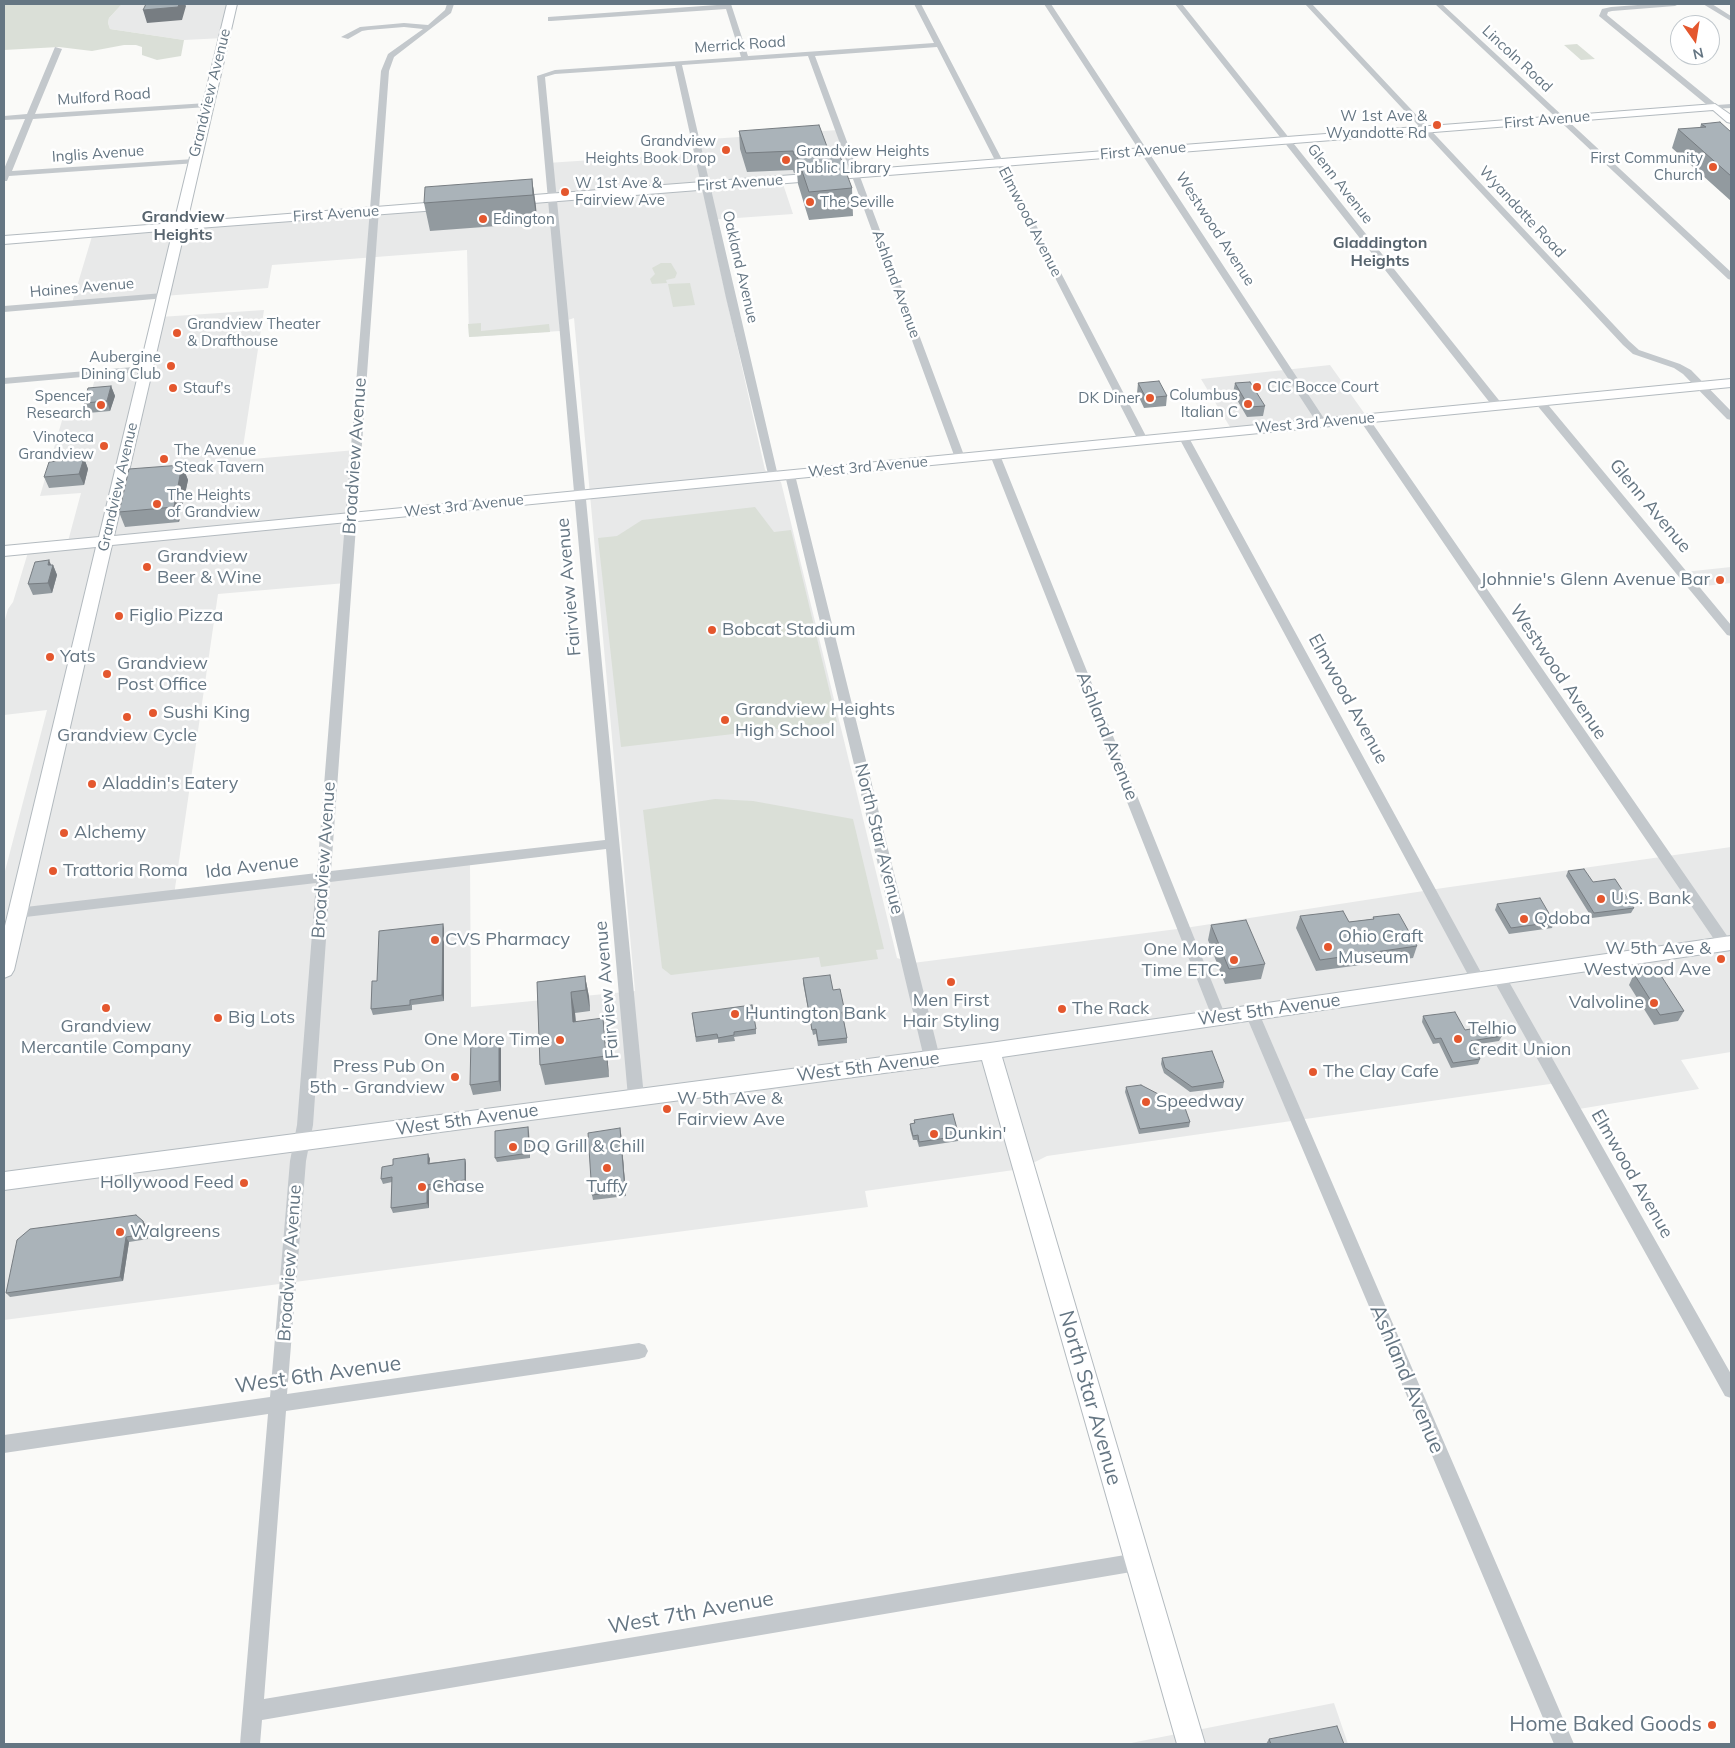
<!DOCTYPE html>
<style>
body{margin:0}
#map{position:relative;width:1735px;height:1748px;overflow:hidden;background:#fafaf8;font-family:Mulish,sans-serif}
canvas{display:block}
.frame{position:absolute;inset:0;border:5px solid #657683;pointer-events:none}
.north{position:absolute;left:1670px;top:15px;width:50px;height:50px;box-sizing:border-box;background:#fff;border:1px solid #c1c8cd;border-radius:50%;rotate:167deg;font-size:14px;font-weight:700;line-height:20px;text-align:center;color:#657683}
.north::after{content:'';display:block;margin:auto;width:18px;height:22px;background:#e4572e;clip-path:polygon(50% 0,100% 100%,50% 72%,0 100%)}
</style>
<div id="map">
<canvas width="1735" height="1748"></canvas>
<div class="frame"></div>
<div class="north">N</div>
</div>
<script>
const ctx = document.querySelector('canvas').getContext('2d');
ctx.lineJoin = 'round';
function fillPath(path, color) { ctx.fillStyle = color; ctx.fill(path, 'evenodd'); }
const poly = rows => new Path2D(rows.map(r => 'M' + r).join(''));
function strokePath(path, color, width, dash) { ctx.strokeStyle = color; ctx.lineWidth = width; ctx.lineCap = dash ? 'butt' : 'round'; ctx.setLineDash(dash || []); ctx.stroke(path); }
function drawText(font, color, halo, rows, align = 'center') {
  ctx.font = font + ' Mulish,sans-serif'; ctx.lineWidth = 5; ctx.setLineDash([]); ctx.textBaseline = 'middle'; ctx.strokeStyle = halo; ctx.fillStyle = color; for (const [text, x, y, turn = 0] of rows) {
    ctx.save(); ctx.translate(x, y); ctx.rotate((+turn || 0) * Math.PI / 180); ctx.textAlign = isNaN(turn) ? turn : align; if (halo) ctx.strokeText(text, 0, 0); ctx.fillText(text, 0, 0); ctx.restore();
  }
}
fillPath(poly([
 [122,4,233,4,224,38,184,40,110,29,108,23,109,18],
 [838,130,856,175,782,181,793,214,709,220,765,470,781,482,897,958,913,963,1185,928,1443,888,1731,847,1731,1052,1681,1060,1699,1089,1573,1110,1557,1083,1047,1156,1021,1169,865,1191,868,1207,4,1320,4,875,47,710,4,715,4,623,8,609,13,602,29,549,67,545,81,493,40,496,63,417,85,415,96,375,146,370,160,317,264,310,241,460,356,450,346,583,218,594,174,895,470,863,471,1007,635,991,574,318,559,323,560,331,469,337,467,250,272,265,268,288,72,303,93,233,550,195,547,163,699,153,696,140],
 [1330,365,1367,417,1233,432,1201,379],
 [1731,567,1731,583,1696,587,1684,572],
 [1334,1703,1348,1744,1126,1744]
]), '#e8e9e9');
fillPath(poly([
 [4,4,122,4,109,18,108,23,110,29,184,40,181,56,157,60,142,55,142,47,136,45,124,45,92,51,59,47,4,50],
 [1577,44,1595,59,1581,60,1564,45],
 [661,263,671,263,677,273,675,278,666,280,667,283,652,284,650,279,655,274,652,268],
 [690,283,695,305,673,307,668,284],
 [481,323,481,331,549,324,550,332,469,337,468,324],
 [755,507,774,532,791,530,837,722,621,747,598,538,617,536,642,520],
 [715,799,753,801,853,819,884,949,876,950,878,959,821,967,819,957,671,975,662,968,643,810]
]), '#dadfd7');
const secondary = poly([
 [227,4,237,4,187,222,451,201,457,205,451,209,185,229,114,536,1731,379,1731,387,112,545,14,970,11,975,4,978,4,930,96,547,4,556,4,546,99,537,173,230,4,244,4,236,174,223,227,4],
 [1715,104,1731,115,1731,123,1727,122,1713,110,508,205,502,201,508,197,1715,104],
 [1731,936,1731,950,1002,1057,1205,1744,1177,1744,982,1060,4,1190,4,1172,990,1043,1731,936]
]);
strokePath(secondary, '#b3babf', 2);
fillPath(poly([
 [447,4,454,4,451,13,394,57,389,71,331,871,605,840,537,76,555,70,741,57,726,9,551,21,548,21,548,17,731,4,748,56,934,43,914,4,921,4,1148,440,1143,443,1138,440,937,47,815,56,965,458,960,461,955,458,808,56,682,65,778,476,773,479,769,478,726,298,675,66,555,74,545,77,644,1097,641,1101,636,1103,631,1101,628,1097,606,849,330,882,313,1125,306,1161,287,1394,639,1343,645,1345,648,1351,645,1357,639,1359,286,1411,264,1699,1137,1553,1144,1555,1146,1562,1144,1569,1137,1571,262,1720,260,1744,240,1744,268,1414,4,1453,4,1435,270,1397,290,1161,297,1125,316,883,17,918,12,917,10,913,12,909,17,908,317,873,381,71,388,54,423,29,404,27,368,30,362,31,348,39,341,37,360,27,404,23,428,25,445,10,447,4],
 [1044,4,1051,4,1327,423,1326,425,1322,426,1317,423,1044,4],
 [1175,4,1182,4,1502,404,1502,408,1494,408,1175,4],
 [1305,4,1312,4,1629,341,1639,350,1680,364,1691,370,1731,411,1731,420,1727,419,1683,374,1674,368,1633,354,1623,345,1305,4],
 [1435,4,1442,4,1731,272,1731,280,1728,279,1435,4],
 [1651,4,1679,4,1675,6,1612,11,1608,12,1607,15,1717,105,1731,104,1731,108,1712,109,1599,16,1602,9,1611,7,1651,4],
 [1703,4,1712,4,1731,16,1731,21,1703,4],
 [55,47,62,49,35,114,207,103,211,105,207,107,33,119,12,171,194,159,197,159,197,163,9,176,7,181,4,181,4,169,25,119,4,120,4,116,27,114,55,47],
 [163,293,166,294,166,298,4,312,4,306,163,293],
 [145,366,150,369,149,371,4,384,4,378,145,366],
 [1540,399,1544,400,1731,625,1731,636,1727,635,1536,404,1536,400,1540,399],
 [1364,416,1368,417,1730,940,1730,948,1725,949,1720,948,1359,419,1364,416],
 [1183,433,1188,436,1483,976,1485,980,1483,984,1478,986,1473,984,1178,436,1183,433],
 [995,452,1000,455,1226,1017,1224,1021,1219,1023,1214,1021,1212,1017,990,455,995,452],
 [790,472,795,475,940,1058,937,1062,932,1064,927,1062,924,1058,785,475,790,472],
 [1499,971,1504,973,1731,1374,1731,1398,1725,1396,1494,981,1492,977,1494,973,1499,971],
 [1252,1007,1257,1009,1259,1013,1574,1744,1554,1744,1245,1013,1247,1009,1252,1007]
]), '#c3c8cc');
fillPath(secondary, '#fff');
fillPath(poly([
 [1701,124,1731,132,1731,201,1672,148,1678,129,1700,128],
 [739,131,829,152,829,154,833,156,852,188,853,216,809,220,798,184,797,173,794,173,793,170,747,172,740,149],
 [532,179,536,207,537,223,430,231,424,203],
 [1138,383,1167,396,1166,406,1144,408,1137,393],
 [1235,383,1265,406,1263,416,1247,417,1233,393],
 [111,386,115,396,110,411,88,413,84,403],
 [84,458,88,469,84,485,49,488,44,477],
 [182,465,188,480,179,522,125,527,119,512],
 [51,565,53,565,57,575,52,593,33,595,28,584],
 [1568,871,1593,882,1634,908,1631,913,1592,918,1566,876],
 [1497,904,1554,922,1552,928,1509,934,1495,910],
 [1300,916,1349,922,1373,919,1373,917,1417,946,1413,958,1316,971,1296,928],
 [443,924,444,929,444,1001,412,1005,412,1010,373,1015,371,1009,377,981],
 [1211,925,1265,964,1261,979,1225,984,1208,940],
 [1634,974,1684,1011,1678,1021,1654,1025,1629,985],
 [585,976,589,997,590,1011,575,1013,576,1022,606,1039,609,1077,545,1085,540,1065,537,982],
 [803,978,833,990,845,1012,845,1017,843,1017,847,1038,847,1043,818,1046,816,1034,813,1035,803,983],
 [692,1013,756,1029,756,1034,734,1037,735,1041,718,1043,718,1039,696,1042],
 [1423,1016,1465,1030,1502,1036,1499,1041,1473,1045,1480,1059,1478,1064,1451,1068,1439,1043,1433,1044,1422,1022],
 [501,1045,501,1091,473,1095,470,1085],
 [1162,1058,1224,1082,1223,1088,1190,1092,1164,1073,1161,1064],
 [1126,1087,1190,1122,1189,1127,1139,1134,1125,1092],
 [914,1120,959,1136,958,1141,919,1147,917,1140,913,1140,910,1129,910,1124,914,1123],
 [529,1132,530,1158,497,1162,495,1158],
 [621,1133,626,1196,593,1200,592,1195],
 [428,1154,430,1159,429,1163,465,1159,466,1164,466,1184,429,1190,429,1208,393,1213,391,1208,392,1182,383,1184,381,1179,393,1165],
 [143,1221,146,1226,148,1239,129,1242,123,1281,10,1297,6,1293],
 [1269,1739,1344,1744,1266,1744]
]), '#929a9f');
fillPath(poly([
 [179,4,185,4,186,6,182,20,147,23,143,10],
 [532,179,536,207,537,223,533,195],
 [111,386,115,396,110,411,107,401],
 [84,458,88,469,84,485,79,474],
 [182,465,188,480,179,522,174,507],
 [49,560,52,567,53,565,57,575,52,593,48,583,48,565],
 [443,924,444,929,444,1001,442,995],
 [585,976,589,997,590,1011,586,990],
 [571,992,575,1013,577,1042,573,1022],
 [603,1018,606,1039,609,1077,606,1056],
 [499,1035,501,1045,501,1091,499,1081],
 [528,1127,529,1132,530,1158,529,1153],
 [620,1128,621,1133,626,1196,625,1191],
 [428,1154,430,1159,429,1168,428,1164],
 [465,1159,466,1164,466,1184,465,1180],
 [427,1185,429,1190,429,1208,427,1203],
 [143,1221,146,1226,148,1239,145,1234],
 [126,1237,129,1242,123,1281,120,1277]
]), '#777d82');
const building = poly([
 [146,4,179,4,178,7,143,10,146,4],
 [1720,122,1731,132,1731,176,1678,129,1706,127,1701,124,1720,122],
 [819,125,829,152,794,155,793,151,746,153,739,131,819,125],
 [832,153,833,156,840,156,852,188,809,192,797,156,832,153],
 [532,179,533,195,424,203,425,187,532,179],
 [1159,381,1167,396,1146,398,1138,383,1159,381],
 [1250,382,1265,406,1249,407,1235,383,1250,382],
 [111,386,107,401,84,403,88,388,111,386],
 [84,458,79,474,44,477,49,462,84,458],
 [182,465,174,507,119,512,129,469,182,465],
 [49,560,48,565,53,565,48,583,28,584,35,562,49,560],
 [1584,869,1593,882,1615,879,1634,908,1594,913,1568,871,1584,869],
 [1540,898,1554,922,1511,928,1497,904,1540,898],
 [1343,911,1349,922,1374,919,1373,917,1399,914,1417,946,1320,960,1300,916,1343,911],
 [1246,920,1265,964,1229,969,1211,925,1246,920],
 [443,924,442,995,410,1000,410,1005,371,1009,372,981,377,981,379,931,443,924],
 [1658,971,1684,1011,1660,1015,1634,974,1658,971],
 [830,975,833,990,840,989,845,1012,842,1012,847,1038,818,1041,816,1029,812,1030,803,978,830,975],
 [585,976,586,990,571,992,573,1022,603,1018,606,1056,540,1065,537,982,585,976],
 [752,1005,756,1029,734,1032,734,1035,718,1038,717,1034,696,1037,692,1013,752,1005],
 [1455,1012,1465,1030,1500,1024,1502,1036,1471,1041,1480,1059,1453,1063,1441,1038,1435,1039,1423,1016,1455,1012],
 [499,1035,499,1081,470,1085,471,1038,499,1035],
 [1212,1051,1224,1082,1192,1087,1165,1068,1162,1058,1212,1051],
 [1141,1085,1185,1108,1190,1122,1140,1129,1126,1087,1141,1085],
 [953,1114,959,1136,919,1142,918,1135,913,1136,910,1124,915,1123,914,1120,953,1114],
 [528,1127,529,1153,495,1158,495,1131,528,1127],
 [620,1128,625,1191,592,1195,588,1133,620,1128],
 [428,1154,428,1164,465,1159,465,1180,427,1185,427,1203,391,1208,392,1177,381,1179,382,1167,393,1165,393,1159,428,1154],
 [136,1215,143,1221,145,1234,126,1237,120,1277,6,1293,17,1240,30,1229,136,1215],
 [1337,1726,1344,1744,1271,1744,1269,1739,1337,1726]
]);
fillPath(building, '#aab3b9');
strokePath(building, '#777d82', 1);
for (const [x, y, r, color] of [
 [1437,125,5,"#e4572e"],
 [726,150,5,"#e4572e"],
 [786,160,5,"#e4572e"],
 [1713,167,5,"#e4572e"],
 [565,192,5,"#e4572e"],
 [810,202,5,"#e4572e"],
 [483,219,5,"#e4572e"],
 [177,333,5,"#e4572e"],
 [171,366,5,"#e4572e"],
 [1257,387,5,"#e4572e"],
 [173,388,5,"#e4572e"],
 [1150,398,5,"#e4572e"],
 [1248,404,5,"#e4572e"],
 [101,405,5,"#e4572e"],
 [104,446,5,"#e4572e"],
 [164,459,5,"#e4572e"],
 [157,504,5,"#e4572e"],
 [147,567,5,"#e4572e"],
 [1720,580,5,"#e4572e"],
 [119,616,5,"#e4572e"],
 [712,630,5,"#e4572e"],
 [50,657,5,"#e4572e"],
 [107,674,5,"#e4572e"],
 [153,713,5,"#e4572e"],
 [127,717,5,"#e4572e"],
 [725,720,5,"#e4572e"],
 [92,784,5,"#e4572e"],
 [64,833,5,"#e4572e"],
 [53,871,5,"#e4572e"],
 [1601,899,5,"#e4572e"],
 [1524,919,5,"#e4572e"],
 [435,940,5,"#e4572e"],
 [1328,947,5,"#e4572e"],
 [1721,959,5,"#e4572e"],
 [1234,960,5,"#e4572e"],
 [951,982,5,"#e4572e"],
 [1654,1003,5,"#e4572e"],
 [106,1008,5,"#e4572e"],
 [1062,1009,5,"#e4572e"],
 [735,1014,5,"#e4572e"],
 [218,1018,5,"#e4572e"],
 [1458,1039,5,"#e4572e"],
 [560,1040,5,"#e4572e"],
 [1313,1072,5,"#e4572e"],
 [455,1077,5,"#e4572e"],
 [1146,1102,5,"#e4572e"],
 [667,1109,5,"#e4572e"],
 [934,1134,5,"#e4572e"],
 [513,1147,5,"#e4572e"],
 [607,1168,5,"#e4572e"],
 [244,1183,5,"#e4572e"],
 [422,1187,5,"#e4572e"],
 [120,1232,5,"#e4572e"],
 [1712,1725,5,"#e4572e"]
]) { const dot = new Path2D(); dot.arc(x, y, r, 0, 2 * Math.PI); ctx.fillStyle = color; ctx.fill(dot); strokePath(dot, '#fff', 2); }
drawText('15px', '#657683', '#fff', [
 ["Merrick Road",740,45,-4],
 ["Lincoln Road",1517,59,43],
 ["Grandview Avenue",210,93,-76],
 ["Mulford Road",104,97,-4],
 ["First Avenue",1547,120,-5],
 ["First Avenue",1143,151,-5],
 ["Inglis Avenue",98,154,-4],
 ["First Avenue",740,183,-4],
 ["Glenn Avenue",1340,184,52],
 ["Wyandotte Road",1522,212,47],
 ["First Avenue",336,214,-4],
 ["Elmwood Avenue",1030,222,63],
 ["Westwood Avenue",1215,229,57],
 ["Oakland Avenue",740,267,77],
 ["Ashland Avenue",896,284,70],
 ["Haines Avenue",82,288,-5],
 ["West 3rd Avenue",1315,423,-5],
 ["West 3rd Avenue",868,467,-5],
 ["Grandview Avenue",118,487,-77],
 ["West 3rd Avenue",464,506,-6]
]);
drawText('15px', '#657683', '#fff', [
 ["W 1st Ave &",1427,116,"right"],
 ["Wyandotte Rd",1427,133,"right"],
 ["Grandview",716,141,"right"],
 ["Heights Book Drop",716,158,"right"],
 ["Grandview Heights",796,151],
 ["Public Library",796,168],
 ["First Community",1703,158,"right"],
 ["Church",1703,175,"right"],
 ["W 1st Ave &",575,183],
 ["Fairview Ave",575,200],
 ["The Seville",820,202],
 ["Edington",493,219],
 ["Grandview Theater",187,324],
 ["& Drafthouse",187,341],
 ["Aubergine",161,357,"right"],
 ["Dining Club",161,374,"right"],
 ["CIC Bocce Court",1267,387],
 ["Stauf's",183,388],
 ["Columbus",1238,395,"right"],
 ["Italian C",1238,412,"right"],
 ["Spencer",91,396,"right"],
 ["Research",91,413,"right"],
 ["DK Diner",1140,398,"right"],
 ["Vinoteca",94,437,"right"],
 ["Grandview",94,454,"right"],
 ["The Avenue",174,450],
 ["Steak Tavern",174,467],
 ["The Heights",167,495],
 ["of Grandview",167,512]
], 'left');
drawText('bold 16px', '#57646e', '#fff', [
 ["Grandview",183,217],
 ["Heights",183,235]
]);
drawText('bold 16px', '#57646e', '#fff', [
 ["Gladdington",1380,243],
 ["Heights",1380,261]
]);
drawText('18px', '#657683', '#fff', [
 ["Broadview Avenue",355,456,-86],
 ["Glenn Avenue",1650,506,50],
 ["Fairview Avenue",569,587,-95],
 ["Westwood Avenue",1558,672,56],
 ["Elmwood Avenue",1348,699,61],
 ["Ashland Avenue",1107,736,68],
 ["North Star Avenue",879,839,76],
 ["Broadview Avenue",324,860,-86],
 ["Ida Avenue",252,867,-7],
 ["Fairview Avenue",607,990,-95],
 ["West 5th Avenue",1269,1010,-8],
 ["West 5th Avenue",868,1067,-7],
 ["West 5th Avenue",467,1120,-8],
 ["Elmwood Avenue",1632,1174,60],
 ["Broadview Avenue",290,1263,-86]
]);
drawText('18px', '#657683', '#fff', [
 ["Grandview",157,557],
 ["Beer & Wine",157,578],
 ["Johnnie's Glenn Avenue Bar",1710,580,"right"],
 ["Figlio Pizza",129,616],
 ["Bobcat Stadium",722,630],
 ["Yats",60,657],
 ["Grandview",117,664],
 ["Post Office",117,685],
 ["Grandview Heights",735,710],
 ["High School",735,731],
 ["Sushi King",163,713],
 ["Grandview Cycle",127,736,"center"],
 ["Aladdin's Eatery",102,784],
 ["Alchemy",74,833],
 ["Trattoria Roma",63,871],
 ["U.S. Bank",1611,899],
 ["Qdoba",1534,919],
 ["Ohio Craft",1338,937],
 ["Museum",1338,958],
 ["CVS Pharmacy",445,940],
 ["W 5th Ave &",1711,949,"right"],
 ["Westwood Ave",1711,970,"right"],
 ["One More",1224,950,"right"],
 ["Time ETC.",1224,971,"right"],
 ["Men First",951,1001,"center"],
 ["Hair Styling",951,1022,"center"],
 ["Valvoline",1644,1003,"right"],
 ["The Rack",1072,1009],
 ["Huntington Bank",745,1014],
 ["Big Lots",228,1018],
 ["Grandview",106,1027,"center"],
 ["Mercantile Company",106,1048,"center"],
 ["Telhio",1468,1029],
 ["Credit Union",1468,1050],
 ["One More Time",550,1040,"right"],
 ["Press Pub On",445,1067,"right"],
 ["5th - Grandview",445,1088,"right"],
 ["The Clay Cafe",1323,1072],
 ["W 5th Ave &",677,1099],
 ["Fairview Ave",677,1120],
 ["Speedway",1156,1102],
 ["Dunkin'",944,1134],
 ["DQ Grill & Chill",523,1147],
 ["Hollywood Feed",234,1183,"right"],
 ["Chase",432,1187],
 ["Tuffy",607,1187,"center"],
 ["Walgreens",130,1232]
], 'left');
drawText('21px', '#657683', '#fff', [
 ["West 6th Avenue",318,1375,-8],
 ["Ashland Avenue",1407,1379,67],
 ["North Star Avenue",1090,1398,74],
 ["West 7th Avenue",691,1613,-10]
]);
drawText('21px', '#657683', '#fff', [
 ["Home Baked Goods",1702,1725]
], 'right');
</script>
